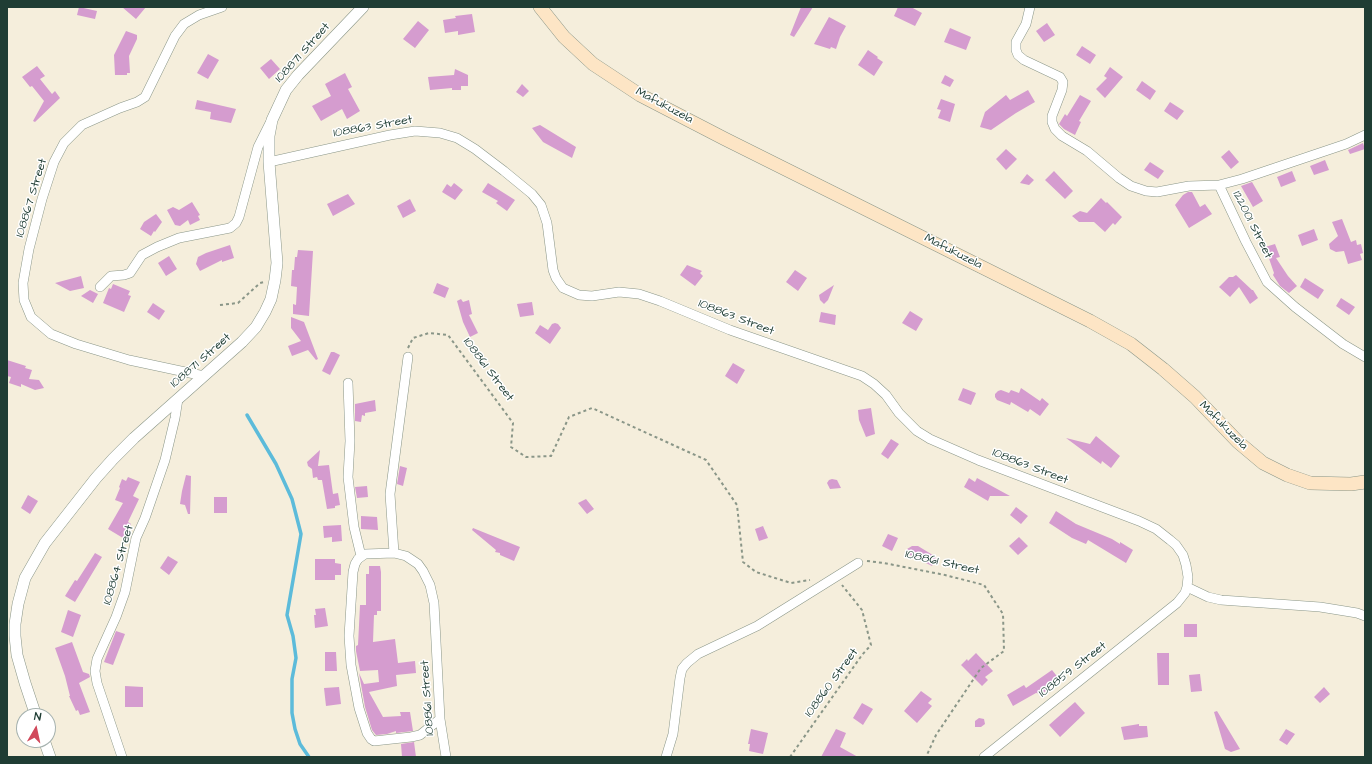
<!DOCTYPE html>
<style>
body{margin:0}
#map{position:relative;width:1372px;height:764px;overflow:hidden;background:#f5eedc;font-family:"Architects Daughter",sans-serif}
canvas{display:block}
.frame{position:absolute;inset:0;border:8px solid #1f3d34;pointer-events:none}
.north{position:absolute;left:16px;top:708px;width:40px;height:40px;box-sizing:border-box;background:#fff;border:1px solid #a5b1ae;border-radius:50%;rotate:9deg;font-size:11px;font-weight:700;line-height:16px;text-align:center;color:#1f3d34}
.north::after{content:'';display:block;margin:auto;width:14px;height:18px;background:#d1495b;clip-path:polygon(50% 0,100% 100%,50% 72%,0 100%)}
</style>
<div id="map">
<canvas width="1372" height="764"></canvas>
<div class="frame"></div>
<div class="north">N</div>
</div>
<script>
const ctx = document.querySelector('canvas').getContext('2d');
ctx.lineJoin = 'round';
const poly = rows => new Path2D(rows.map(r => 'M' + r).join(''));
function strokePath(path, color, width, dash) { ctx.strokeStyle = color; ctx.lineWidth = width; ctx.lineCap = dash ? 'butt' : 'round'; ctx.setLineDash(dash || []); ctx.stroke(path); }
function fillPath(path, color) { ctx.fillStyle = color; ctx.fill(path, 'evenodd'); }
function drawText(font, color, halo, rows, align = 'center') {
  ctx.font = font + ' "Architects Daughter",sans-serif'; ctx.lineWidth = 3; ctx.setLineDash([]); ctx.textBaseline = 'middle'; ctx.strokeStyle = halo; ctx.fillStyle = color; for (const [text, x, y, turn = 0] of rows) {
    ctx.save(); ctx.translate(x, y); ctx.rotate((+turn || 0) * Math.PI / 180); ctx.textAlign = isNaN(turn) ? turn : align; if (halo) ctx.strokeText(text, 0, 0); ctx.fillText(text, 0, 0); ctx.restore();
  }
}
strokePath(poly([
 [247,415,276,464,292,499,301,534,287,615,293,636,296,658,292,679,292,713,295,729,300,744,309,757]
]), '#5cbbda', 3.5);
fillPath(poly([
 [79,7,97,11,95,19,77,15],
 [122,7,146,7,136,19],
 [801,7,813,7,794,37,790,35],
 [898,7,911,7,922,13,915,26,894,16],
 [472,14,475,32,458,35,458,31,445,33,443,20,456,18,455,16],
 [829,17,846,26,840,37,836,49,831,47,830,49,814,44],
 [418,21,429,30,415,48,403,39],
 [1047,23,1055,35,1044,42,1036,31],
 [950,28,971,37,966,50,944,42],
 [126,31,137,35,137,39,129,56,130,73,127,73,127,75,115,75,114,55],
 [1082,46,1096,55,1090,64,1076,55],
 [868,50,878,57,877,58,883,62,874,76,858,65],
 [208,54,219,60,208,79,197,73],
 [271,59,280,69,269,79,260,68],
 [37,66,45,76,40,79,52,94,55,91,60,98,35,122,33,121,44,101,32,86,30,87,22,77],
 [1110,67,1123,77,1105,98,1096,89,1107,78,1104,76],
 [455,69,468,75,468,86,461,86,461,90,452,90,452,88,430,90,428,77,454,75],
 [345,73,352,87,348,89,360,111,347,119,342,109,321,121,312,106,331,96,325,84],
 [945,75,954,80,950,87,941,83],
 [1142,81,1156,91,1150,100,1136,90],
 [522,84,529,91,523,97,516,92],
 [1028,90,1035,102,1016,113,991,130,980,127,985,112,1006,95,1010,100],
 [1080,95,1091,101,1079,121,1081,122,1075,135,1064,129,1059,124,1065,114,1067,116],
 [941,99,955,104,950,122,938,118,941,110,937,109],
 [197,100,236,109,231,123,210,119,211,112,195,109],
 [1170,102,1184,111,1177,120,1164,111],
 [540,125,576,147,572,158,543,142,532,128],
 [1363,143,1365,149,1350,154,1348,150],
 [1006,149,1017,159,1006,170,996,159],
 [1229,150,1239,162,1231,169,1221,157],
 [1325,160,1329,170,1314,175,1310,166],
 [1150,162,1164,171,1158,179,1144,170],
 [1054,171,1073,191,1065,199,1045,180],
 [1292,171,1296,181,1281,187,1277,177],
 [1027,174,1034,180,1029,185,1020,183],
 [1252,182,1263,201,1253,207,1241,186],
 [454,183,463,190,455,200,442,192,447,184,451,187],
 [488,183,515,200,507,211,496,203,498,201,482,192],
 [1188,192,1192,192,1200,207,1205,204,1212,214,1189,228,1175,205,1183,195],
 [348,194,355,204,333,216,327,204],
 [1101,198,1106,203,1107,202,1122,217,1115,225,1113,223,1105,232,1094,222,1079,222,1072,216,1080,211,1087,213],
 [410,199,416,211,403,218,397,206],
 [192,202,200,215,198,216,200,220,190,225,188,220,180,226,175,225,167,210,173,207,179,210],
 [156,214,162,222,155,232,154,231,151,236,140,229,144,222],
 [1342,219,1351,242,1356,240,1357,245,1361,244,1363,253,1360,254,1362,260,1348,264,1344,251,1336,252,1330,249,1329,244,1338,236,1332,222],
 [1314,229,1318,240,1302,246,1298,235],
 [1275,244,1280,257,1276,258,1288,276,1297,286,1289,293,1280,286,1273,275,1274,273,1265,247],
 [230,245,234,258,222,262,222,260,200,271,196,264,198,257,206,253],
 [298,250,313,251,309,316,293,314,293,304,296,305,297,287,291,286,292,270,294,270,295,257,297,257],
 [169,256,177,269,166,276,158,263],
 [687,265,702,271,700,273,703,276,695,286,680,275],
 [795,270,807,278,798,291,786,282],
 [1236,275,1252,290,1253,290,1258,298,1250,304,1239,287,1230,297,1219,287,1229,277,1233,277],
 [81,276,84,288,70,291,55,283],
 [1305,278,1324,290,1318,299,1300,287],
 [437,283,449,288,445,298,433,293],
 [113,284,130,291,128,295,131,296,124,312,103,303,109,288,111,289],
 [834,285,828,300,824,304,820,300,819,295],
 [90,290,98,294,93,303,81,296],
 [1341,298,1355,307,1349,315,1336,306],
 [461,299,463,302,469,300,472,314,469,315,478,333,470,337,463,322,457,301],
 [532,302,534,315,520,317,517,304],
 [153,303,165,311,159,320,147,312],
 [910,311,923,319,916,331,902,323],
 [821,312,836,315,835,325,819,322],
 [291,317,304,322,318,359,316,360,308,350,292,356,288,346,301,341,291,328],
 [555,323,558,324,561,328,550,344,535,333,540,325,548,330,552,324],
 [331,352,334,352,340,355,330,375,322,371],
 [7,360,26,366,25,368,32,370,29,379,39,380,44,388,35,390,21,384,21,387,9,383,11,377,7,376],
 [733,363,745,370,737,384,725,376],
 [963,388,976,393,971,405,958,400],
 [1021,388,1040,401,1042,398,1049,404,1040,416,1030,409,1028,412,1011,402,1010,405,997,400,995,397,995,394,998,391,1001,390,1009,393,1011,390,1019,393],
 [375,400,376,411,365,413,365,416,362,415,361,422,355,421,355,404],
 [871,408,875,434,866,437,859,420,858,410],
 [1096,436,1120,456,1111,468,1102,461,1101,464,1066,438,1090,444],
 [891,439,899,444,888,459,881,454],
 [320,450,318,466,329,465,333,494,338,493,340,505,335,506,335,508,327,509,322,480,318,480,317,477,313,478,312,469,308,466,307,462],
 [400,466,407,468,403,486,397,484],
 [186,475,191,476,190,514,188,514,185,505,180,504,182,491],
 [128,477,140,482,133,496,139,499,128,522,131,524,123,538,108,529,123,503,115,500,120,488,119,487,122,479,126,481],
 [969,478,975,482,977,478,1010,496,990,496,988,501,964,487],
 [832,479,837,480,841,488,830,489,827,483,829,480],
 [367,486,368,497,357,498,355,487],
 [28,495,38,501,30,514,21,508],
 [214,497,227,497,227,513,214,513],
 [586,499,594,509,587,514,578,503],
 [1016,507,1028,516,1021,524,1010,515],
 [1056,511,1076,524,1112,539,1120,544,1120,542,1133,550,1126,563,1088,540,1086,544,1072,538,1049,523],
 [361,516,377,517,378,530,361,529],
 [341,525,342,541,332,542,332,537,324,538,323,526],
 [763,526,768,538,759,541,755,529],
 [473,528,520,547,514,561,500,555,500,553,495,552,496,550,472,530],
 [888,534,898,538,892,551,882,546],
 [1019,537,1028,546,1018,555,1009,546],
 [912,546,918,546,936,557,932,566,910,555,907,549],
 [95,553,102,557,75,602,65,596,75,580,77,581],
 [168,556,178,562,169,575,160,568],
 [315,559,335,559,335,563,341,564,341,575,335,575,335,580,315,580],
 [369,566,380,566,381,572,381,611,377,611,377,615,374,615,373,642,395,639,398,663,415,661,416,673,396,675,397,686,369,692,383,717,401,716,400,712,410,712,413,731,396,733,396,731,387,734,376,735,372,730,365,707,359,673,364,684,379,682,378,670,360,671,356,651,356,646,358,645,360,605,366,605,366,574,369,574],
 [325,608,328,626,315,628,314,615,316,615,315,609],
 [68,610,81,615,73,637,61,632],
 [1184,624,1197,624,1197,637,1184,637],
 [116,631,125,634,113,665,104,662],
 [72,642,83,672,89,674,90,677,79,683,90,712,80,715,78,710,76,711,69,696,70,696,65,676,55,648],
 [325,652,336,652,337,671,325,671],
 [976,653,993,671,985,677,988,680,982,686,961,665,967,659,968,661],
 [1157,653,1169,653,1169,685,1158,685],
 [1052,670,1060,680,1042,694,1036,693,1013,706,1007,695,1024,685,1026,688],
 [1200,674,1202,691,1191,692,1189,675],
 [125,686,143,687,143,707,125,707],
 [339,687,341,704,326,706,324,688],
 [1324,687,1330,694,1320,703,1314,697],
 [921,691,932,699,928,703,932,706,917,723,904,711],
 [1075,702,1085,713,1060,737,1049,725],
 [862,703,873,709,863,725,853,718],
 [1217,711,1240,749,1231,752,1225,749,1214,712],
 [979,718,984,719,985,724,981,727,975,727,975,721],
 [1139,724,1139,726,1147,726,1148,737,1124,740,1121,727],
 [751,729,768,733,763,754,749,751,750,744,748,744],
 [836,729,846,733,840,747,858,757,821,757],
 [1286,729,1295,734,1287,745,1279,740],
 [414,742,416,757,402,757,401,744]
]), '#d59ccf');
const minor = poly([
 [1030,7,1026,24,1016,42,1016,50,1018,55,1024,60,1060,77,1063,82,1062,90,1052,116,1052,122,1055,129,1062,136,1087,151,1119,178,1131,186,1146,191,1157,192,1189,186,1219,185],
 [1365,135,1346,144,1242,179,1219,185,1246,242,1267,282,1295,307,1343,344,1365,357],
 [269,162,390,135,415,131,440,133,457,138,475,149,504,171,532,194,541,205,547,223,553,270,556,278,563,288,579,295,592,296,619,292,639,294,660,301,730,330,862,376,874,384,886,395,899,413,917,431,930,439,978,460,1139,521,1156,529,1170,540,1176,545,1183,555,1186,565,1188,577,1187,587,1185,593,1177,603,984,757],
 [100,287,111,276,124,275,130,273,142,255,157,247,179,238,230,228,236,223,239,217,258,147,270,123],
 [204,376,129,360,76,344,51,334,31,317,24,300,23,283,29,249,42,199,54,162,64,143,82,125,120,108,137,102,145,97,175,36,184,24,199,15,222,7],
 [348,383,350,441,348,477,354,527,361,556],
 [394,553,390,494,408,357],
 [1187,587,1208,597,1221,600,1320,607,1357,613,1365,616],
 [440,719,420,735,411,737,374,741,371,739,367,733,359,708,351,665,349,636,353,572,355,564,358,559,365,554,394,553,406,556,418,564,423,571,430,585,434,603,440,719,446,757],
 [122,757,97,683,95,671,97,659,116,617,125,592,136,538,145,518,165,460,175,418,178,399],
 [666,757,673,734,680,678,682,669,687,663,698,654,757,626,858,563]
]);
const tertiary = poly([
 [36,716,25,683,17,655,15,636,15,624,18,604,25,578,45,543,96,478,113,459,134,438,242,342,256,327,265,312,271,299,275,280,277,263,269,162,269,136,272,120,286,90,298,75,363,7],
 [44,740,50,757]
]);
const secondary = poly([
 [540,7,564,37,593,64,640,95,725,139,1090,321,1131,344,1163,369,1195,397,1238,442,1263,463,1287,475,1310,483,1351,484,1365,482]
]);
strokePath(minor, '#8a9688', 10);
strokePath(tertiary, '#8a9688', 12);
strokePath(secondary, '#8a9688', 14);
strokePath(poly([
 [220,305,238,303,260,283,264,282],
 [408,348,413,338,429,333,448,335,513,423,511,447,526,457,551,456,569,417,592,408,706,460,737,505,743,562,756,572,791,583,810,580],
 [867,561,884,563,945,575,984,585,1003,614,1004,651,981,668,936,735,926,757],
 [790,757,862,655,871,645,862,610,842,585]
]), '#8a9688', 2, [3, 3]);
strokePath(minor, '#fff', 9);
strokePath(tertiary, '#fff', 11);
strokePath(secondary, '#fde5c5', 13);
drawText('12px', '#1f3d34', '#fff', [
 ["108871 Street",303,53,-48],
 ["Mafukuzela",664,106,28],
 ["108863 Street",373,127,-10],
 ["108867 Street",32,198,-73],
 ["122001 Street",1252,225,63],
 ["Mafukuzela",953,252,27],
 ["108863 Street",736,318,21],
 ["108871 Street",201,361,-41],
 ["108861 Street",488,370,53],
 ["Mafukuzela",1223,426,45],
 ["108863 Street",1030,467,21],
 ["108861 Street",942,563,13],
 ["108864 Street",119,565,-74],
 ["108859 Street",1073,670,-38],
 ["108860 Street",832,683,-54],
 ["108861 Street",428,698,-94]
]);
</script>
